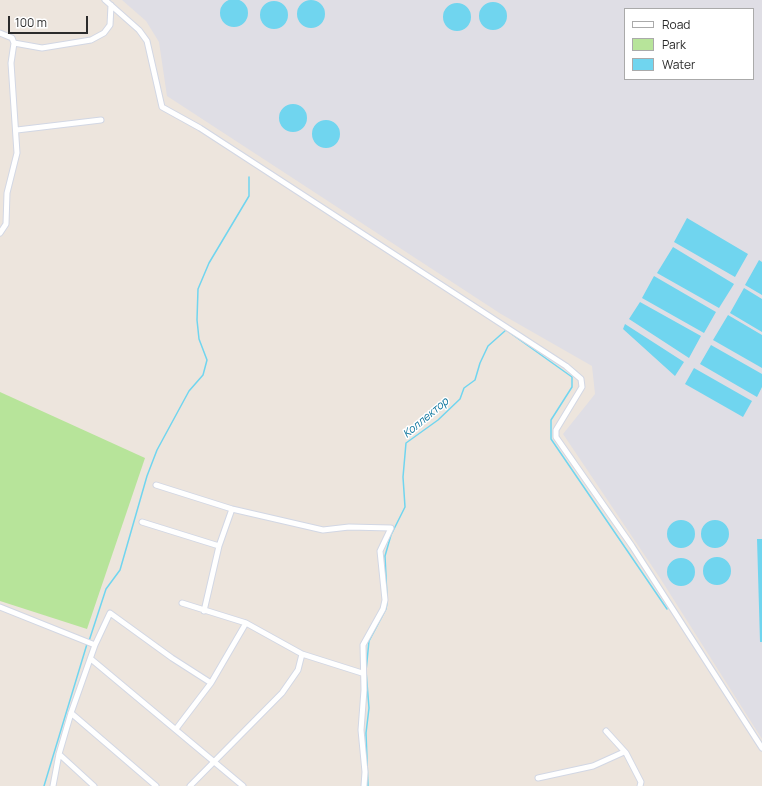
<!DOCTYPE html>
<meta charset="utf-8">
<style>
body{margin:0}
#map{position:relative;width:762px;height:786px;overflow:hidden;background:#ede5dd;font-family:Manrope,sans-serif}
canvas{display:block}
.legend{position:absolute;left:624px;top:8px;width:130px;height:72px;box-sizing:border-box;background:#fff;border:1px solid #aaa;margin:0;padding:5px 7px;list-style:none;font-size:12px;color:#2b2b2b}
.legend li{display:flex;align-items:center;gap:8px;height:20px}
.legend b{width:20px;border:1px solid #aaa}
.scale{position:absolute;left:8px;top:16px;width:80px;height:18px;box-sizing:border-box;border:2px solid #2b2b2b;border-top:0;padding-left:5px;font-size:12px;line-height:14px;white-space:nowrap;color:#2b2b2b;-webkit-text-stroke:3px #fff;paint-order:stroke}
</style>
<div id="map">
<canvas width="762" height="786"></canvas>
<ul class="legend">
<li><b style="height:5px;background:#fff"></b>Road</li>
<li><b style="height:11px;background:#b7e49a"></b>Park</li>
<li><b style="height:11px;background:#70d5ef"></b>Water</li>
</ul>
<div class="scale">100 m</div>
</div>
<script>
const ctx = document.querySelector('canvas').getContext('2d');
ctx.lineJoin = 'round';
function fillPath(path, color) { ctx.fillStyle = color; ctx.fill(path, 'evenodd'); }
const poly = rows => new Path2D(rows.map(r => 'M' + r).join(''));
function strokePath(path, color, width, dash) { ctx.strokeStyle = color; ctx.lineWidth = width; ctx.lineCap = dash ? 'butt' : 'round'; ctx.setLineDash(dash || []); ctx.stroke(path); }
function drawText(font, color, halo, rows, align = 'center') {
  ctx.font = font + ' Manrope,sans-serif'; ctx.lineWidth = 3; ctx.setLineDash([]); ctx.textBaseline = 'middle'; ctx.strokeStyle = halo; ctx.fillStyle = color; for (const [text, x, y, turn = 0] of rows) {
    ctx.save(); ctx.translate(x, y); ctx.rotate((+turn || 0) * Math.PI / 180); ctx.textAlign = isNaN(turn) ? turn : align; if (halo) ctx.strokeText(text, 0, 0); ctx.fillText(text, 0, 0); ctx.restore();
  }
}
fillPath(poly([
 [122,0,762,0,762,739,660,578,563,434,595,394,592,366,501,314,167,96,159,42,146,21],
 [625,9,753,9,753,79,625,79]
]), '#dfdee5');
fillPath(poly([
 [0,392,145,458,87,629,0,601]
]), '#b7e49a');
fillPath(poly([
 '220 13a14 14 0 1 1 28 0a14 14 0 1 1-28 0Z',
 '297 14a14 14 0 1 1 28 0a14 14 0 1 1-28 0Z',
 '260 15a14 14 0 1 1 28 0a14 14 0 1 1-28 0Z',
 '479 16a14 14 0 1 1 28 0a14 14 0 1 1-28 0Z',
 '443 17a14 14 0 1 1 28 0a14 14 0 1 1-28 0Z',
 '279 118a14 14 0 1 1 28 0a14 14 0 1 1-28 0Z',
 '312 134a14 14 0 1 1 28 0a14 14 0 1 1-28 0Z',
 [687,218,748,254,735,277,674,242],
 [673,247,734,284,719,308,657,273],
 [759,260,762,262,762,295,745,285],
 [654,276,716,312,704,333,642,298],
 [744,288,762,299,762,332,730,313],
 [640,302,701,336,689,358,629,319],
 [728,315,762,335,762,368,713,340],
 [625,324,684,362,675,376,623,329],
 [711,345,762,374,762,387,757,397,700,364],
 [694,368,752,401,743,417,685,384],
 '701 534a14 14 0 1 1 28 0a14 14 0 1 1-28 0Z',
 '667 534a14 14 0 1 1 28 0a14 14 0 1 1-28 0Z',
 [757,539,762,539,762,642,760,642],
 '703 571a14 14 0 1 1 28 0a14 14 0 1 1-28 0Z',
 '667 572a14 14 0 1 1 28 0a14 14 0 1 1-28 0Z'
]), '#70d5ef');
strokePath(poly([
 [387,597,385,556,391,535,405,507,403,477,406,443,438,420,460,399,464,388,475,380,480,363,488,346,506,330,572,377,572,387,551,420,551,439,667,609],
 [89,641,106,589,120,570,147,476,157,450,189,391,203,375,207,360,199,339,197,320,198,289,209,263,249,196,249,177],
 [44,786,87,644],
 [368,786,366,733,369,708,366,671,369,641,386,609,387,603]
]), '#70d5ef', 1.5);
const minor = poly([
 [105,0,139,30,147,41,162,107,200,128,566,366,581,379,582,387,556,430,556,437,632,546,762,748],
 [0,33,12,38,14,43,11,63,17,153,7,193,6,224,0,233],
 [14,43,42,48,91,40,104,33,110,25,111,5],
 [17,130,101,120],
 [156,485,232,509,323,530,349,527,391,528,380,551,385,600,383,609,363,645,364,690,361,730,365,772,364,786],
 [142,522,219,546],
 [182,603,246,623,302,654,362,673],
 [0,607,95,645],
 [204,611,219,546,232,509],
 [91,659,243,786],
 [71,713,156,786],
 [176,729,211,683,246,623],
 [606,731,626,753,641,782,640,786],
 [59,754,94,786],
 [538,778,593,766,624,752],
 [53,786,59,754,71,713,95,645,110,613,172,658,211,683],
 [190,786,282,693,298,670,302,654]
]);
strokePath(minor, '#d2d7e4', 7);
strokePath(minor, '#fff', 5);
drawText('italic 11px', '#0d759d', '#fff', [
 ["Коллектор",426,418,-40]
]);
</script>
